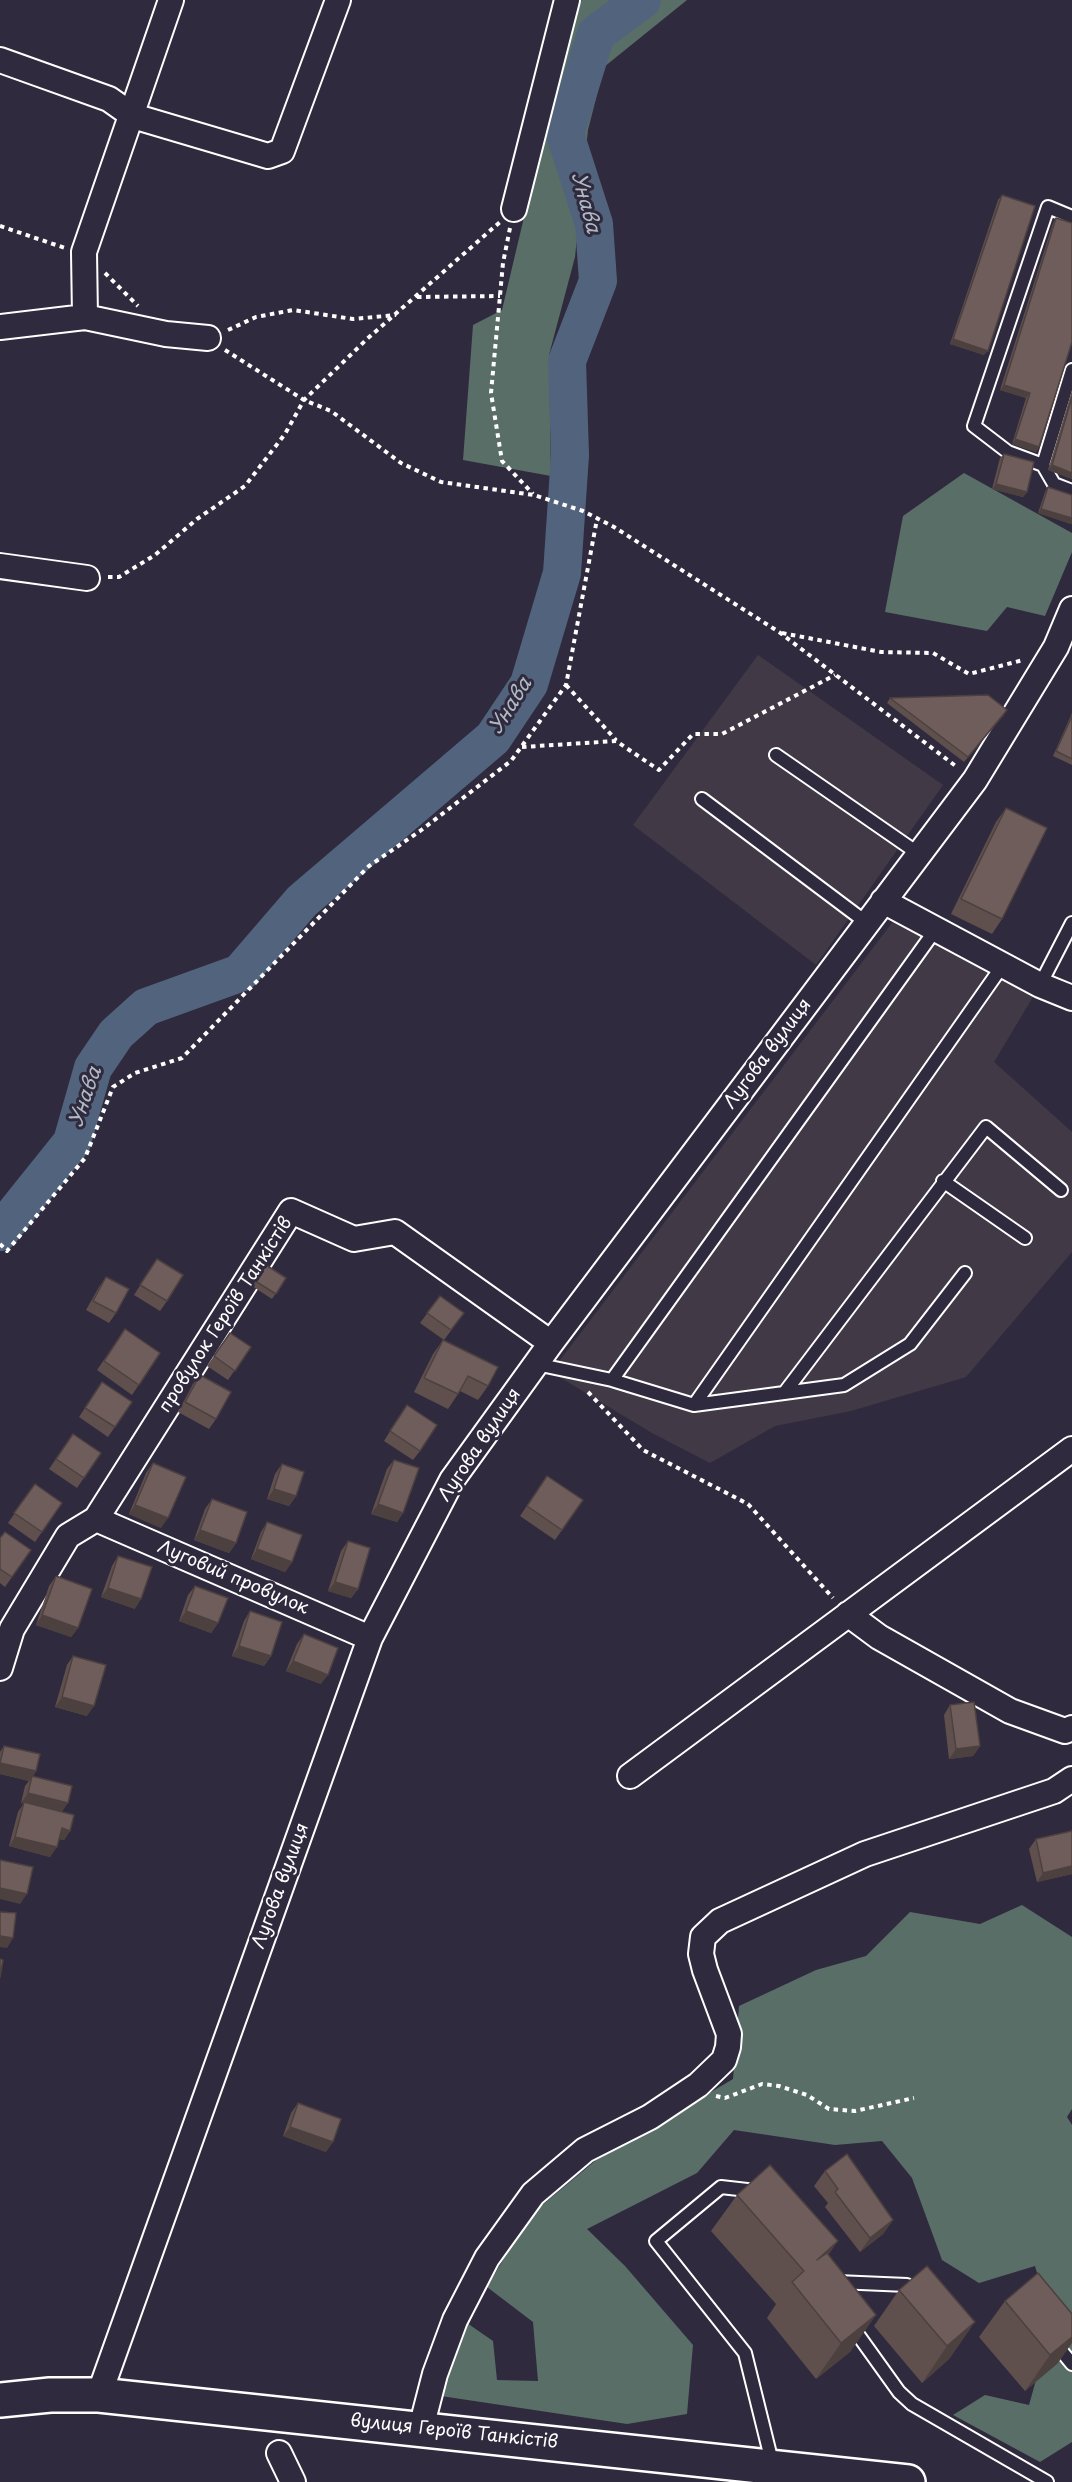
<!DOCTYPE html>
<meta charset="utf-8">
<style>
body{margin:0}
canvas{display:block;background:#2f2a3d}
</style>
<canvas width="1072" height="2482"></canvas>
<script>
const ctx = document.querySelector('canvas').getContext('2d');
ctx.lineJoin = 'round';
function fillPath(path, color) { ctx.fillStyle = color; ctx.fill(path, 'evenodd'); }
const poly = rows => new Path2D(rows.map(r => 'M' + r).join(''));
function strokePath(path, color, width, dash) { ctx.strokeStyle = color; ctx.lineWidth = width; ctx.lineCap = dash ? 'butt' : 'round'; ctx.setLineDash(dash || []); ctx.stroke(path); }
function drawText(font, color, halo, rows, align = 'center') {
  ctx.font = font + ' "Playpen Sans",sans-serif'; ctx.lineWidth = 6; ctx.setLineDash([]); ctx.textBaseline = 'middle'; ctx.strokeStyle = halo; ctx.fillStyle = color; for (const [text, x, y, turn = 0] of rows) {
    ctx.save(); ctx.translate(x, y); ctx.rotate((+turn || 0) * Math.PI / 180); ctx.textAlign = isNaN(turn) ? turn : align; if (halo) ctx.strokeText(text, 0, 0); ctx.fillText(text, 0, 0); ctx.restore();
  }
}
fillPath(poly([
 [758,655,943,785,816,965,633,825],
 [901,911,1040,985,994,1062,1072,1132,1072,1252,966,1377,851,1411,775,1426,710,1463,652,1433,551,1372]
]), '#423946');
fillPath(poly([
 [582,0,687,0,604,67,588,130,575,257,549,355,551,476,463,460,473,325,502,310,574,6],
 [964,473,1072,533,1072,552,1045,616,1007,607,987,631,885,612,903,516],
 [1022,1905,1072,1937,1072,2109,1067,2117,1072,2125,1072,2442,1040,2462,953,2415,985,2395,1029,2405,1052,2323,1035,2266,979,2283,942,2260,912,2178,882,2141,835,2145,734,2130,697,2173,587,2229,625,2266,693,2345,687,2414,627,2424,441,2396,467,2323,493,2341,497,2380,538,2381,533,2322,487,2287,529,2216,595,2161,733,2079,739,2006,816,1970,866,1956,910,1912,980,1924]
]), '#586e67');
strokePath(poly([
 [0,1232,72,1142,93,1068,116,1034,146,1007,240,973,302,901,493,738,529,684,562,573,570,455,567,361,598,281,594,224,565,134,596,34,642,0]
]), '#52647d', 38);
const service = poly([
 [1072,217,1048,207,974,426,1008,452,1043,465,1054,484,1072,491],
 [1043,465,1072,370],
 [776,755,919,854],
 [702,799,867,923],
 [1040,985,1072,923],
 [943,1181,1025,1238],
 [536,1364,612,1380,694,1405,844,1385,910,1344,965,1273],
 [612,1380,936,929],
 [785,1392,986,1127,1061,1190],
 [694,1405,1003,965],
 [758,2193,756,2191,721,2187,656,2241,745,2353,773,2466],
 [837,2282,907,2285,916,2294],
 [851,2325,899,2392,912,2404,1047,2482],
 [1054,2342,1072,2364]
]);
const minor = poly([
 [0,60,109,99,133,116,268,156,282,151,338,0],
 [514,209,567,0],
 [85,317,84,252,171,0],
 [0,327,85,317,166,334,208,338],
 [0,566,87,578],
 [883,901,1040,985,1072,998],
 [96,1519,370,1638],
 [848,1614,879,1637,1010,1711,1065,1731,1072,1728],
 [0,1668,12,1629,68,1536,96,1519,291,1211,354,1239,395,1232,551,1343],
 [630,1776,1072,1449],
 [99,2395,370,1638,452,1480,551,1343,975,780,1056,647,1072,609],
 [421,2428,435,2374,455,2320,487,2258,533,2194,585,2150,650,2117,698,2085,724,2060,728,2047,729,2034,705,1970,701,1954,703,1937,720,1921,865,1854,1054,1791,1072,1779],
 [279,2453,293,2482]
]);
const secondary = poly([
 [0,2400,50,2395,99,2395,908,2482]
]);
strokePath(service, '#fff', 16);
strokePath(minor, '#fff', 28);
strokePath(secondary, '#fff', 38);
strokePath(poly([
 [0,226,65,248],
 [510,228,503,263,491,393,502,461,533,494],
 [105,273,138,306],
 [417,297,500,296],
 [228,330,256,317,293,310,353,319,396,315],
 [225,350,304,400,331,411,401,463,441,482,534,495,583,511,614,527,779,632,957,767],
 [108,577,119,577,155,555,197,519,245,486,285,434,304,400,367,339,500,222],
 [782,633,881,652,933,653,969,674,1023,660],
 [566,685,616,740],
 [522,747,616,741,659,770,693,734,722,734,835,675],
 [0,1244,7,1251,85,1158,113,1087,135,1073,182,1058,369,866,420,831,511,761,566,685,597,519],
 [588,1392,643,1450,748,1504,833,1598],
 [716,2096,725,2098,762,2084,779,2086,807,2095,829,2109,855,2111,914,2098]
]), '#fff', 4, [4.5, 4.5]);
strokePath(service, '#2f2a3d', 12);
strokePath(minor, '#2f2a3d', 24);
strokePath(secondary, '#2f2a3d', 33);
fillPath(poly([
 [1002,195,984,355,950,344,998,200],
 [1056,218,1039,447,1036,452,1012,444,1026,398,1000,390,1053,223],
 [1072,390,1072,479,1048,470],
 [1004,454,1027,492,1023,497,992,489,1000,458],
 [1048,487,1072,495,1072,523,1071,524,1038,513,1045,492],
 [890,698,1004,715,964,762,887,703],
 [1072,713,1072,765,1053,756],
 [1006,808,1002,919,992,934,951,914,996,822],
 [157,1259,167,1301,160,1311,134,1295],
 [266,1265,286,1278,272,1299,252,1286],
 [106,1277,116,1313,109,1323,86,1310,99,1287],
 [440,1296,464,1313,444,1340,420,1323],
 [125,1329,160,1353,132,1395,97,1370],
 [230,1333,251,1347,228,1380,207,1366],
 [443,1340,488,1386,478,1400,460,1391,448,1409,414,1392,433,1354],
 [200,1375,216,1419,209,1429,178,1412,193,1384],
 [102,1382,132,1402,108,1437,79,1417],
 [400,1415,420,1451,413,1460,384,1441],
 [73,1434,101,1453,77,1488,49,1469],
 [394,1460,403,1513,397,1522,371,1514,387,1469],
 [153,1463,161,1528,129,1514,146,1473],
 [282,1464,296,1496,289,1506,267,1499,275,1474],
 [547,1476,583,1500,555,1540,520,1516],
 [35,1484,62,1503,35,1542,8,1523],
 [212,1499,236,1543,229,1553,194,1540,205,1509],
 [267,1522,292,1562,285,1572,251,1559,261,1532],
 [0,1538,31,1550,5,1587,0,1583],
 [348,1541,358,1589,351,1598,328,1591,341,1551],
 [118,1556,135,1609,101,1597,112,1566],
 [56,1576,78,1628,71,1637,36,1625,49,1586],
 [195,1586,218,1623,211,1633,179,1621,188,1595],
 [250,1611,271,1656,264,1666,232,1656,244,1621],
 [304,1634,321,1684,286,1671,297,1644],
 [73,1656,87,1716,55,1707,67,1665],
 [950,1705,980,1746,973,1756,949,1759,944,1715],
 [4,1746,36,1771,33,1776,62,1812,70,1831,64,1840,59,1839,50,1857,9,1846,18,1812,24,1803,21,1803,25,1786,29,1781,0,1774,0,1752],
 [1072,1831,1072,1874,1037,1882,1029,1849,1036,1839],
 [298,2103,326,2152,283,2136,291,2113],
 [825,2171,893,2220,883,2234,860,2252,825,2207,828,2203,814,2186],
 [737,2195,828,2255,851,2351,816,2379,767,2318,776,2304,711,2231],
 [927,2266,950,2358,922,2383,874,2326,899,2290],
 [1005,2301,1058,2363,1025,2391,979,2337]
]), '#5f504e');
fillPath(poly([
 [953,339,988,351,984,355,950,344],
 [1004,385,1030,393,1026,398,1000,390],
 [1015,439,1039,447,1036,452,1012,444],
 [1052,465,1072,473,1072,479,1048,470],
 [996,484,1027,492,1023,497,992,489],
 [1041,509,1072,518,1072,523,1071,524,1038,513],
 [274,1489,296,1496,289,1506,267,1499],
 [378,1504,403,1513,397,1522,371,1514],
 [135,1505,168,1518,161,1528,129,1514],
 [200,1530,236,1543,229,1553,194,1540],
 [257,1549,292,1562,285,1572,251,1559],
 [335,1582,358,1589,351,1598,328,1591],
 [108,1588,141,1599,135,1609,101,1597],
 [186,1611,218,1623,211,1633,179,1621],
 [42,1615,78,1628,71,1637,36,1625],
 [239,1646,271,1656,264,1666,232,1656],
 [293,1661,328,1675,321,1684,286,1671],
 [62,1697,94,1706,87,1716,55,1707],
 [980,1746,973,1756,949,1759,956,1749],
 [0,1763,36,1771,29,1781,0,1774],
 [28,1793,68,1803,61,1813,21,1803],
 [62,1828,70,1831,64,1840,55,1838],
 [15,1837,57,1847,50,1857,9,1846],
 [1072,1866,1072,1874,1037,1882,1043,1873],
 [0,1888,27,1894,20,1904,0,1899],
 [0,1936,13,1938,7,1948,0,1947],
 [290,2127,333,2142,326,2152,283,2136],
 [893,2220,883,2234,860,2252,870,2238],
 [838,2241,813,2277,817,2260],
 [876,2315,851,2351,816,2379,841,2343],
 [975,2322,950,2358,922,2383,947,2346],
 [1072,2337,1072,2343,1058,2363,1025,2391,1050,2355]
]), '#4d4140');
const building = poly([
 [1002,195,1035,206,988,351,953,339,1002,195],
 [1056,218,1072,223,1072,342,1039,447,1015,439,1030,393,1004,385,1056,218],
 [1072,397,1072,473,1052,465,1072,397],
 [1004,454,1034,462,1027,492,996,484,1004,454],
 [1048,487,1072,495,1072,518,1041,509,1048,487],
 [988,695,1007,710,968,757,890,698,988,695],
 [1072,716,1072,759,1056,751,1072,716],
 [1006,808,1047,828,1002,919,961,899,1006,808],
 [157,1259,183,1275,167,1301,140,1285,157,1259],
 [266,1265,286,1278,276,1294,255,1281,266,1265],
 [106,1277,129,1289,116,1313,93,1301,106,1277],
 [440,1296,464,1313,451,1330,427,1313,440,1296],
 [125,1329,160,1353,139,1385,104,1361,125,1329],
 [230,1333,251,1347,235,1371,214,1356,230,1333],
 [443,1340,498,1367,488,1386,468,1376,458,1394,424,1378,443,1340],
 [200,1375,231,1392,216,1419,185,1402,200,1375],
 [102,1382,132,1402,115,1427,85,1408,102,1382],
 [407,1405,437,1425,420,1451,390,1431,407,1405],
 [73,1434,101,1453,84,1478,56,1459,73,1434],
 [394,1460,419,1468,403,1513,378,1504,394,1460],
 [153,1463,186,1477,168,1518,135,1505,153,1463],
 [282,1464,304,1472,296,1496,274,1489,282,1464],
 [547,1476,583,1500,562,1530,527,1506,547,1476],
 [35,1484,62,1503,42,1532,14,1513,35,1484],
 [212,1499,247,1512,236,1543,200,1530,212,1499],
 [267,1522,302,1535,292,1562,257,1549,267,1522],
 [5,1532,31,1550,12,1577,0,1569,0,1538,5,1532],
 [348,1541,370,1548,358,1589,335,1582,348,1541],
 [118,1556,152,1567,141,1599,108,1588,118,1556],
 [56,1576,92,1589,78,1628,42,1615,56,1576],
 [195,1586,228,1598,218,1623,186,1611,195,1586],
 [250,1611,282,1622,271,1656,239,1646,250,1611],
 [304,1634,338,1648,328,1675,293,1661,304,1634],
 [73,1656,106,1665,94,1706,62,1697,73,1656],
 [974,1702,980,1746,956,1749,950,1705,974,1702],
 [4,1746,40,1754,36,1771,0,1763,4,1746],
 [32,1776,72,1786,68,1803,28,1793,32,1776],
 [24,1802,74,1815,70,1831,62,1828,57,1847,15,1837,24,1802],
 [1072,1831,1072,1866,1043,1873,1036,1839,1072,1831],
 [0,1860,33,1867,27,1894,0,1888,0,1860],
 [0,1912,16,1913,13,1938,0,1936,0,1912],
 [0,1959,3,1960,0,1977,0,1959],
 [298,2103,341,2119,333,2142,290,2127,298,2103],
 [847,2154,893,2220,870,2238,835,2192,838,2189,825,2171,847,2154],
 [770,2165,838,2241,817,2260,827,2253,876,2315,841,2343,792,2282,804,2271,737,2195,770,2165],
 [927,2266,975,2322,947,2346,899,2290,927,2266],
 [1038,2273,1072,2314,1072,2337,1050,2355,1005,2301,1038,2273]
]);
fillPath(building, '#6e5d5b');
strokePath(building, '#4d4140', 1.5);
drawText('18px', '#fff', '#2f2a3d', [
 ["Лугова вулиця",768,1054,-53],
 ["провулок Героїв Танкістів",226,1315,-57],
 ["Лугова вулиця",480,1445,-56],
 ["Луговий провулок",233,1578,23],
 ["Лугова вулиця",281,1886,-70],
 ["вулиця Героїв Танкістів",454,2432,6]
]);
drawText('italic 20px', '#b1b9c4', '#2f2a3d', [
 ["Унава",585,203,75],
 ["Унава",511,706,-58],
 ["Унава",86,1097,-71]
]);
</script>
